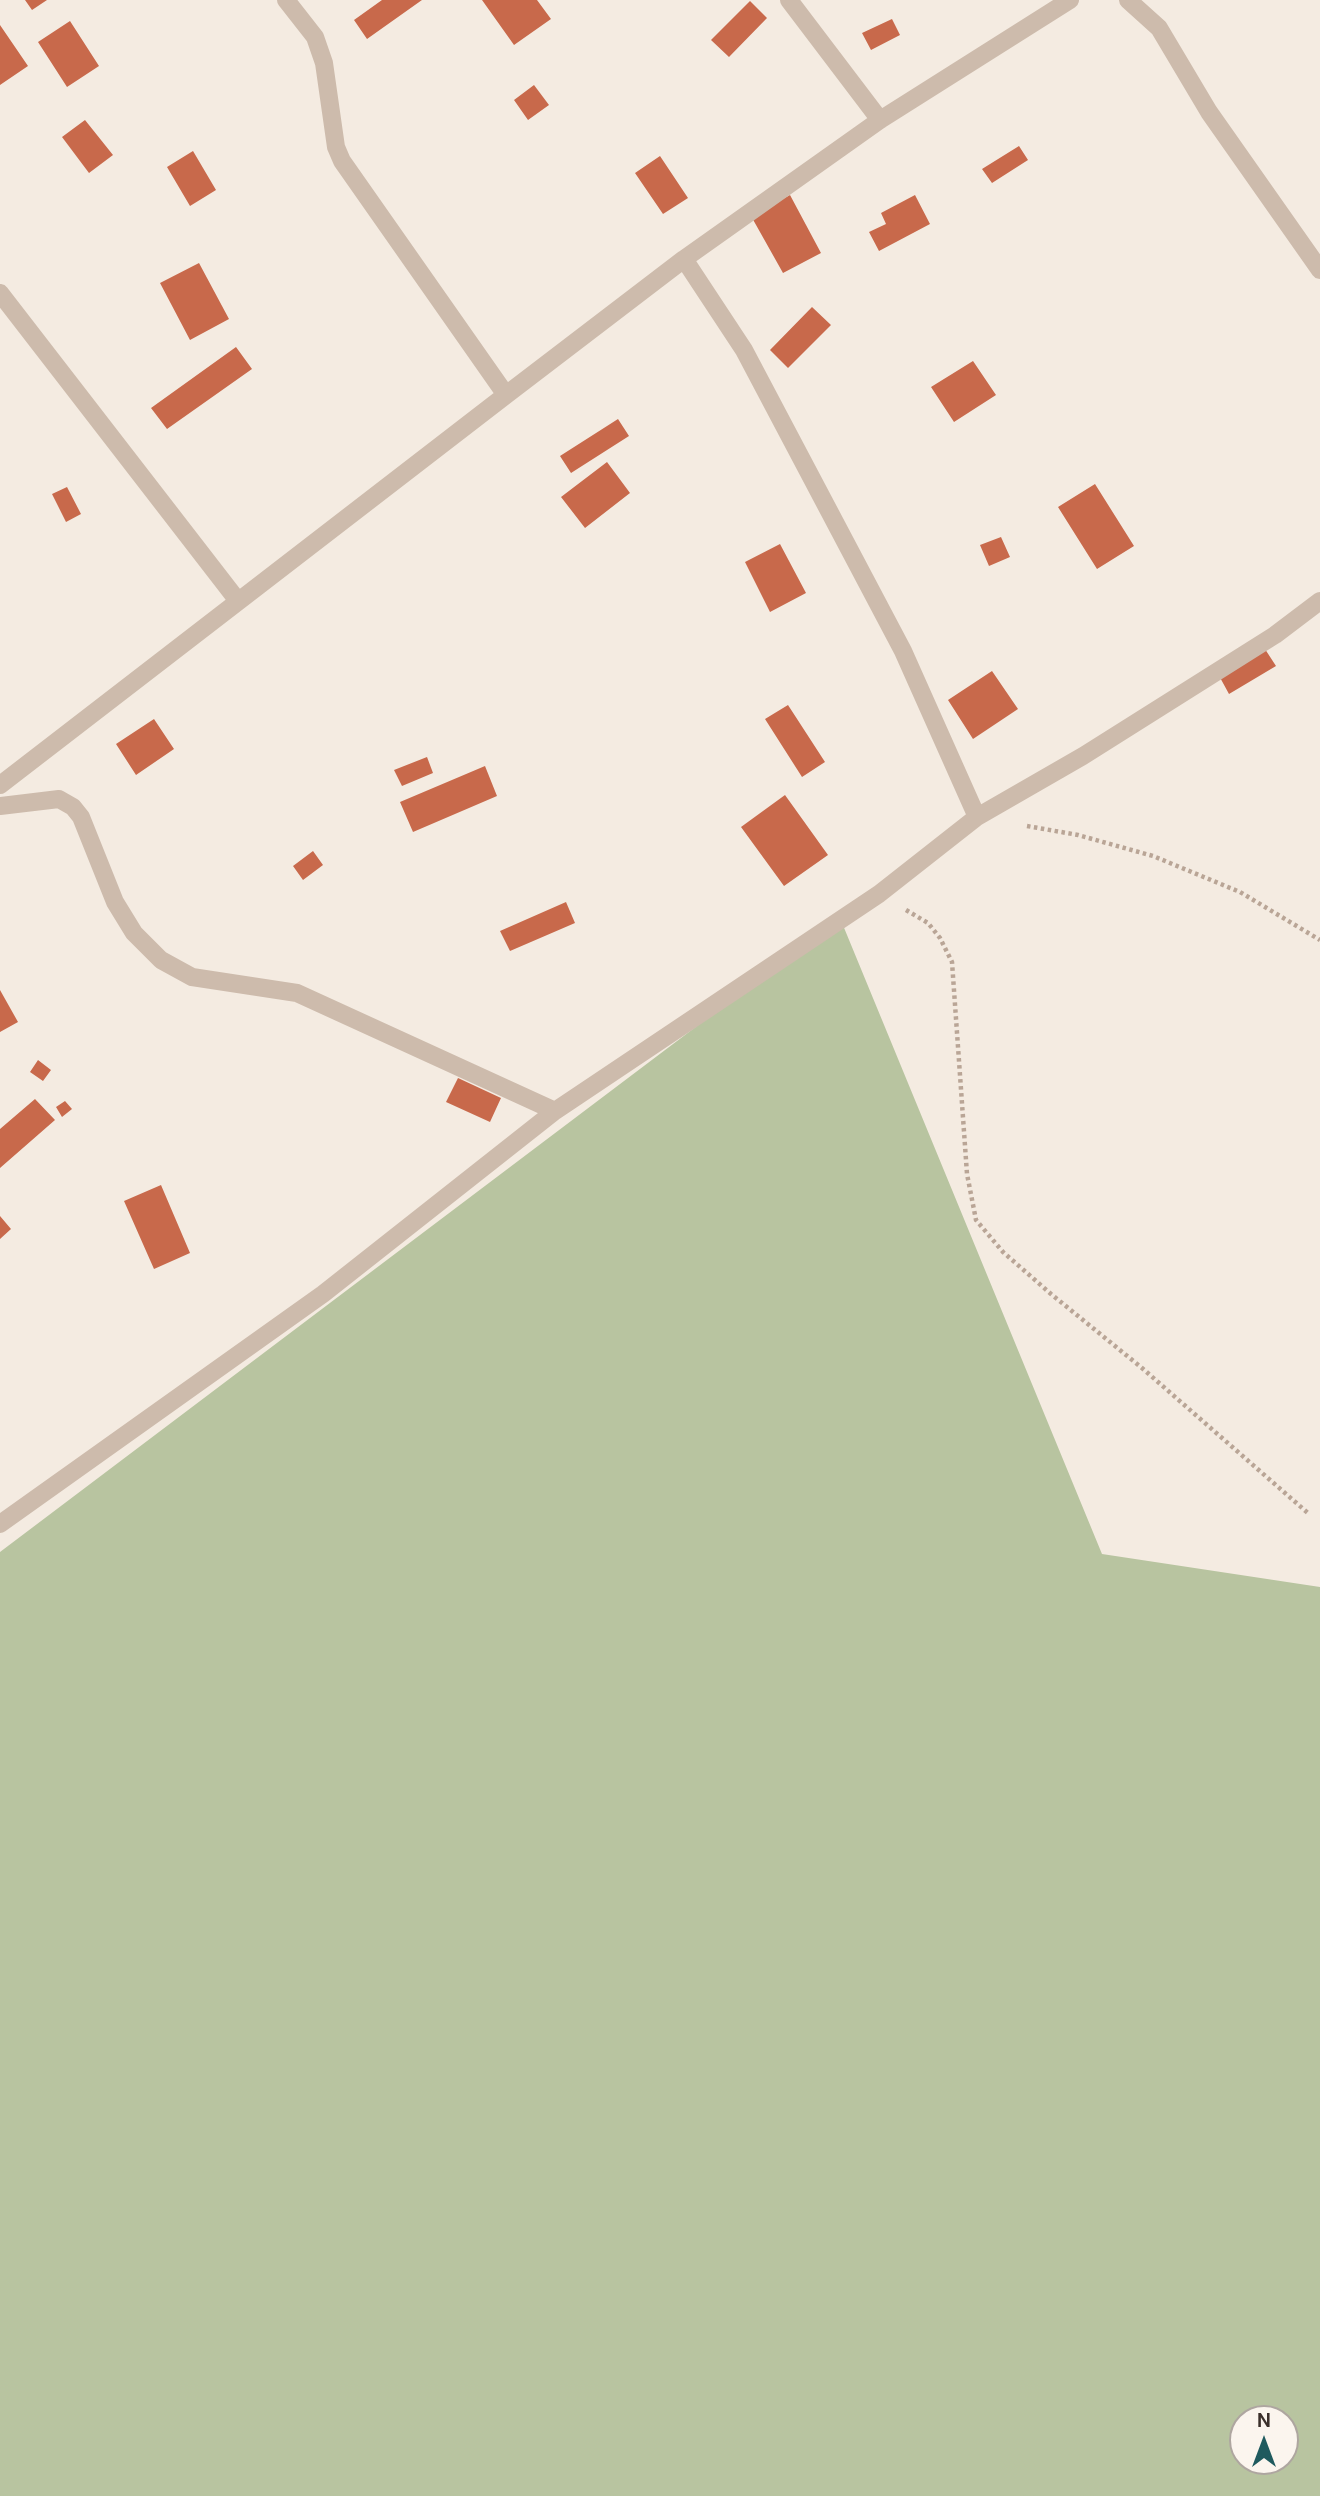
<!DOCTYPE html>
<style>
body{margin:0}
#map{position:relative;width:1320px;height:2496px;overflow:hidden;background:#f4ebe1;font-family:"DM Sans",sans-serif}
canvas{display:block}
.north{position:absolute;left:1229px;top:2405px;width:70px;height:70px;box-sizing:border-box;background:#fbf5ee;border:2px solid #aea6a0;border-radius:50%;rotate:0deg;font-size:19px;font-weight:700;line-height:28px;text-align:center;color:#3b302b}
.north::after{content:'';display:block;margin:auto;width:24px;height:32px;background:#1f5a5e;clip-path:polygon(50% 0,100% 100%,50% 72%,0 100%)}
</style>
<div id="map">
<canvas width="1320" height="2496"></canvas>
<div class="north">N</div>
</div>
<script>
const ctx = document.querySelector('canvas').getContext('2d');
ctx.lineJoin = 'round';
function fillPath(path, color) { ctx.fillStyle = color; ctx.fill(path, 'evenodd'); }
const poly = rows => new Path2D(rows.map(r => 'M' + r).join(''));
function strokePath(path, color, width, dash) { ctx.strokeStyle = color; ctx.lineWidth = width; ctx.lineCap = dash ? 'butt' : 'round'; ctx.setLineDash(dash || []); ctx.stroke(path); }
fillPath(poly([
 [840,918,1102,1554,1320,1587,1320,2496,0,2496,0,1552],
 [1243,2419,1285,2419,1285,2461,1243,2461]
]), '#b8c4a0');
fillPath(poly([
 [25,0,47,0,32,10],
 [382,0,422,0,367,39,354,20],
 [482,0,537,0,551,19,514,45],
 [750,1,767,18,729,57,711,40],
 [892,19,900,35,871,50,862,33],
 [70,21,99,66,67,87,38,42],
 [0,25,28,66,0,85],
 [534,85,549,105,528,120,514,100],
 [85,120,113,155,89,173,62,137],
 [1019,146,1028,160,992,183,982,169],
 [193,151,216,190,190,206,167,167],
 [660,156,688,198,663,214,635,173],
 [790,195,821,253,783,273,751,216],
 [915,195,930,224,879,251,869,232,886,224,881,213],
 [199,263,229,319,190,340,160,283],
 [812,307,831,325,788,368,770,350],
 [236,347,252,369,167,429,151,408],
 [973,361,996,395,954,422,931,387],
 [618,419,629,436,571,473,560,456],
 [607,462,630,493,585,528,561,497],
 [1095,484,1134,546,1097,569,1058,507],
 [67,487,81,514,66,522,52,494],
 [1001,537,1010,557,989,566,980,545],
 [780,544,806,593,770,612,745,562],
 [1263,646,1276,666,1229,694,1217,672],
 [992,671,1018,709,973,739,948,700],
 [788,705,825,762,802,777,765,719],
 [154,719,174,749,136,775,116,744],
 [427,757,433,773,402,786,394,770],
 [485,766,497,796,413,832,400,802],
 [785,795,828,855,784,886,741,827],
 [313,851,323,865,303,880,293,866],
 [566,902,575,923,510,951,500,931],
 [0,990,18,1022,0,1032],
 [38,1060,51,1070,43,1081,30,1072],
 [458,1078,501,1098,490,1122,446,1102],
 [35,1099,55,1120,0,1168,0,1129],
 [65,1101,72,1109,62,1117,56,1107],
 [161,1185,190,1253,154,1269,124,1201],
 [0,1216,11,1229,0,1239]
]), '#c8694b');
strokePath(poly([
 [1027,826,1078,835,1153,856,1240,892,1320,940],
 [906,910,928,923,940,938,952,962,967,1174,976,1220,1003,1252,1051,1294,1142,1368,1309,1514]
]), '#b9a596', 4.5, [3.5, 3.5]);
strokePath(poly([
 [789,0,880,120],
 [1128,0,1159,28,1209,112,1320,270],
 [684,259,880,120,1070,0],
 [0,293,238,601],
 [0,785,506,395],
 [0,806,59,799,73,807,81,817,115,902,134,933,161,960,192,977,297,993,555,1111],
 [977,817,1083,756,1275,635,1320,601],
 [0,1524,323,1294,555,1111,879,894,977,817,903,651,744,350,684,259,506,395,342,161,336,147,324,63,315,37,286,0]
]), '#cdbbac', 18);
</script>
